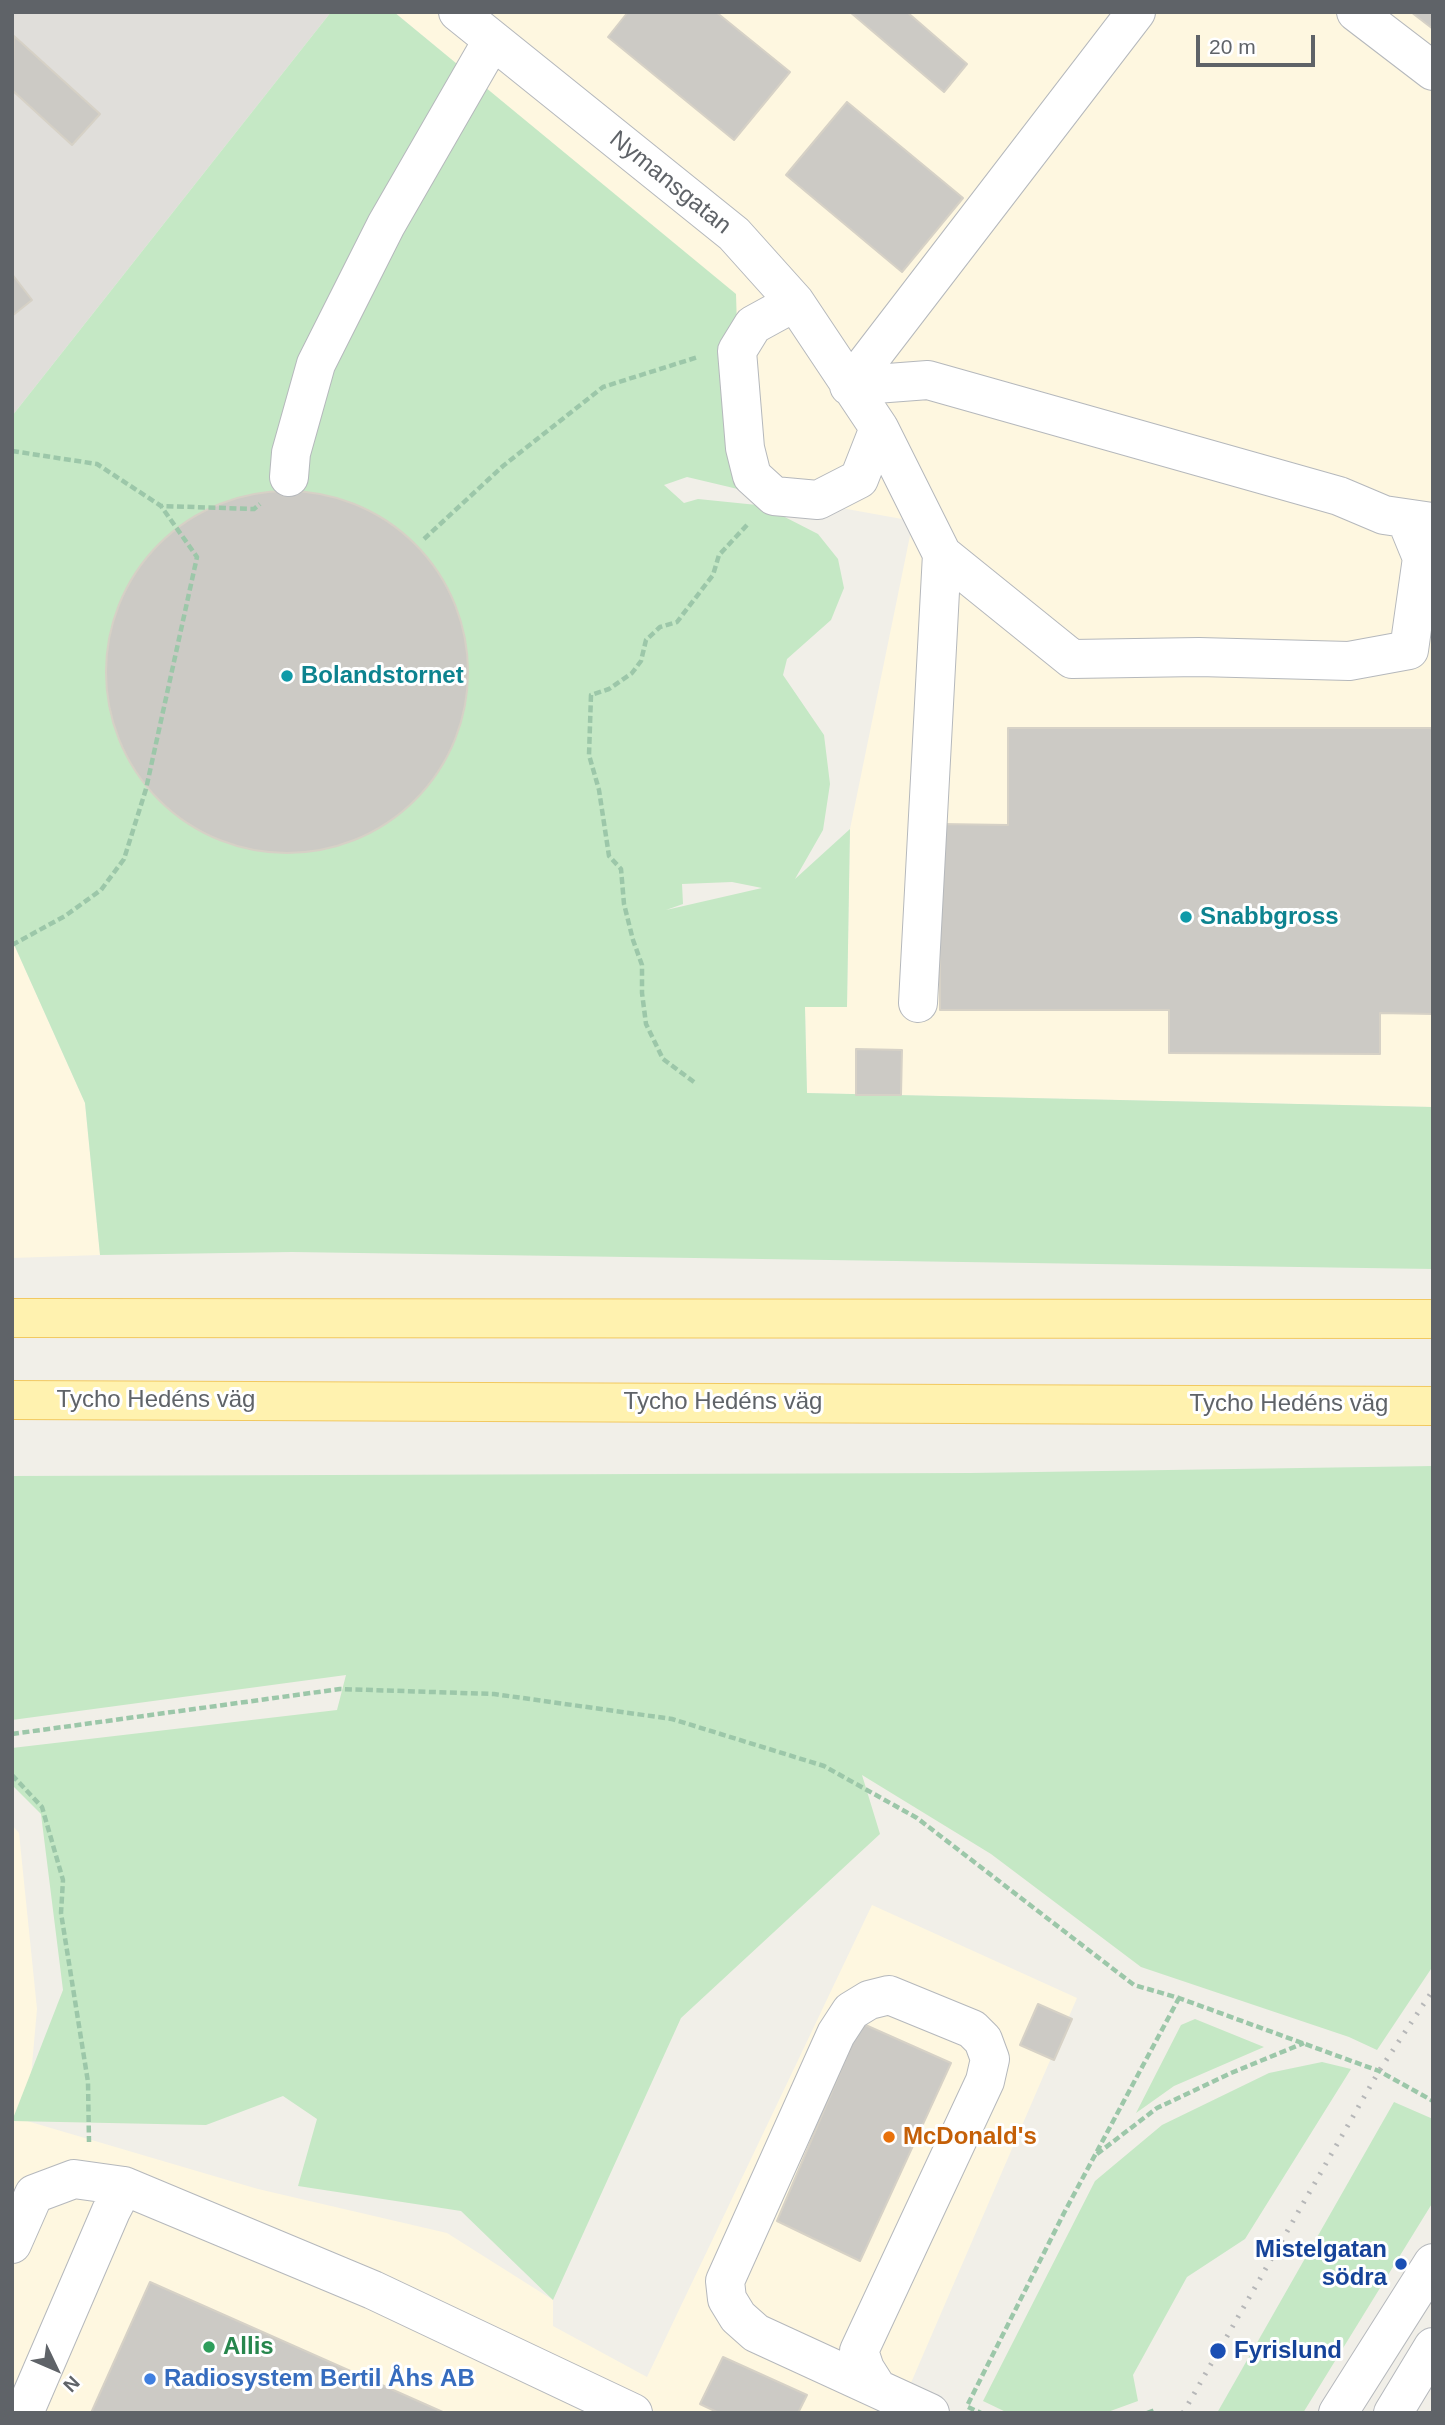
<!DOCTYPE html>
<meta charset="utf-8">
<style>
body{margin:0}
#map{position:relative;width:1445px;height:2425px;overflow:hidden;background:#f1efe8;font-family:Helvetica,sans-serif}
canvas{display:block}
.frame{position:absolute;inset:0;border:14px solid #5f6368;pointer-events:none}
.north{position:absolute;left:21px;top:2334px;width:70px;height:70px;-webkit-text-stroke:5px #fff;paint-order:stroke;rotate:134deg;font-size:19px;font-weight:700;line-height:28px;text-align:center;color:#5f6368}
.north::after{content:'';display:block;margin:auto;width:24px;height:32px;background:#5f6368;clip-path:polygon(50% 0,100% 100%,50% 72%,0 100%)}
.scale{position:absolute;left:1196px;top:35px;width:119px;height:32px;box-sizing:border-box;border:4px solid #5f6368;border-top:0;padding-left:9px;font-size:21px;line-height:24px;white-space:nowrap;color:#5f6368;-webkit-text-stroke:5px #fff;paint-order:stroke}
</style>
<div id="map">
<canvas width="1445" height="2425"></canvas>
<div class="frame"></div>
<div class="north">N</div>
<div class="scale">20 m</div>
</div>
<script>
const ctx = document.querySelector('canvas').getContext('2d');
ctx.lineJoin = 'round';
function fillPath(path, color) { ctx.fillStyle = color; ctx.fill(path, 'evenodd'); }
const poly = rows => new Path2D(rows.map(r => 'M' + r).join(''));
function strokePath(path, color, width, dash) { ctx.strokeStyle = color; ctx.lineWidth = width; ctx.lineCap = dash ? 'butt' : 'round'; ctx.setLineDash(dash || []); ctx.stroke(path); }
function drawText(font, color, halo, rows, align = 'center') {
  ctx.font = font + ' Helvetica,sans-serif'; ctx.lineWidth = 6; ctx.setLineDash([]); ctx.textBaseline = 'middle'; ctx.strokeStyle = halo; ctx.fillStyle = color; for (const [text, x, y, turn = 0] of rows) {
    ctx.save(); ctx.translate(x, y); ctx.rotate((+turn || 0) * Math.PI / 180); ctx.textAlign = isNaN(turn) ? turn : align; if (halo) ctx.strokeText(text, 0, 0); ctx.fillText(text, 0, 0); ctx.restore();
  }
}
fillPath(poly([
 [394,12,1433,12,1433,1107,807,1093,805,1007,847,1007,850,829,913,521,742,490,735,294],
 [12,940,85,1103,100,1255,12,1258],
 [12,1825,19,1833,37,2009,27,2121,258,2189,447,2233,553,2300,553,2326,647,2377,872,1905,1077,1998,898,2413,12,2413]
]), '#fef7e0');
fillPath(poly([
 [12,12,331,12,12,416]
]), '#e0deda');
fillPath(poly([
 [331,12,394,12,736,294,742,490,687,477,664,485,684,503,698,499,757,505,775,512,818,534,838,559,844,588,831,620,787,659,783,675,824,735,830,784,823,830,795,879,850,829,847,1007,805,1007,807,1093,1433,1107,1433,1269,292,1252,100,1255,85,1103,12,940,12,416],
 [732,882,762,888,666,910,683,904,682,884],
 [1433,1466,1433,1966,1377,2050,1349,2037,1141,1967,991,1854,862,1775,880,1834,681,2018,553,2300,461,2211,298,2186,317,2119,283,2096,206,2125,12,2121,63,1990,41,1814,12,1785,12,1748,337,1710,346,1675,12,1720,12,1476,970,1473],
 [1195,2019,1264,2047,1174,2086,1136,2113,1181,2025],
 [1322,2062,1351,2069,1245,2239,1187,2277,1133,2375,1138,2401,1105,2413,1008,2413,983,2401,1095,2181,1162,2125,1269,2073],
 [1394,2102,1433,2119,1433,2202,1303,2413,1217,2413]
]), '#c5e8c5');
const building = poly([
 [628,12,716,12,790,72,734,140,608,37,628,12],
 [850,12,907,12,967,64,944,92,850,12],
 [1411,12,1433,12,1433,29,1411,12],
 [14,36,100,114,72,145,12,90,14,36],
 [847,102,963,198,902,272,786,175,847,102],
 [12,274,32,300,12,316,12,274],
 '106 672a181 181 0 1 1 362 0a181 181 0 1 1-362 0Z',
 [1008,728,1433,728,1433,1014,1380,1013,1380,1054,1169,1053,1169,1010,940,1010,940,824,1008,825,1008,728],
 [856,1049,902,1050,901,1095,856,1095,856,1049],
 [1038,2004,1072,2019,1054,2060,1020,2045,1038,2004],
 [861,2023,951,2063,860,2261,777,2221,861,2023],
 [150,2282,445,2413,91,2413,150,2282],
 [723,2357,807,2395,798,2413,719,2413,700,2404,723,2357]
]);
fillPath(building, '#cccac5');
strokePath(building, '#d6d1c6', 2);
const minor = poly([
 [458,12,734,234,795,302,879,428,859,479,818,500,774,496,752,476,745,448,737,351,753,325,795,302],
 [1356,12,1433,71],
 [849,386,928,380,1339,496,1384,515,1432,522],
 [849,386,1136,12],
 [879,428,942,554,1072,659,1199,657,1349,661,1409,650,1422,558,1406,519],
 [289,477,291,453,316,364,386,225,492,41],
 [918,1003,942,554],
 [12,2244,34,2194,74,2179,124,2186,373,2290,633,2413],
 [877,2388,865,2369,859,2351,985,2081,990,2059,983,2040,972,2029,889,1995,869,2000,851,2011,836,2034,725,2281,727,2299,738,2317,756,2333,930,2413],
 [24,2413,111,2211,124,2186],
 [1338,2413,1433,2263],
 [1393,2413,1433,2347]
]);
const major = poly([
 [12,1318,1433,1319],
 [12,1400,1433,1406]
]);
strokePath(minor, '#b5b8bc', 40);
strokePath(major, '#f2c960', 40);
strokePath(poly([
 [12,451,97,464,161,506,254,509,260,504],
 [424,539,503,466,603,387,698,357],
 [12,945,65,916,101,890,124,859,146,789,197,557,161,506],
 [694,1082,663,1059,646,1024,642,993,642,965,633,940,624,904,621,869,609,856,599,790,589,755,591,695,609,689,632,673,641,661,646,640,660,627,677,622,713,575,719,555,747,525],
 [12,1734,340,1689,494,1694,672,1719,824,1766,917,1818,1134,1985,1179,1998,1379,2071,1433,2101],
 [12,1775,42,1807,63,1880,61,1913,88,2082,89,2142],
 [1097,2154,1157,2108,1231,2073,1304,2043],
 [968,2404,1064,2213,1179,1998],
 [968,2407,981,2413],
 [1147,2413,1155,2410]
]), '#9cc7a9', 4.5, [7, 3.5]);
strokePath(minor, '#fff', 38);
strokePath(major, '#fff2af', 38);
strokePath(poly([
 [1183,2413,1379,2071,1433,1990]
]), '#b6b7b8', 5, [2, 9]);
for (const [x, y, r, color] of [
 [287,676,7,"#0f9aa8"],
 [1186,917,7,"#0f9aa8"],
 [889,2137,7,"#e8710a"],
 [1401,2264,7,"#1a4fb4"],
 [209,2347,7,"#2e9e5b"],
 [1218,2351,9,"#1a4fb4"],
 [150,2379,7,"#3f7fe0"]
]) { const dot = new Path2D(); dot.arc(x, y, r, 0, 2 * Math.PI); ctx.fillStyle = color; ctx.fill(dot); strokePath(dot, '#fff', 2.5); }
drawText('24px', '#5f6368', '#fff', [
 ["Nymansgatan",670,183,39],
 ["Tycho Hedéns väg",156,1400],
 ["Tycho Hedéns väg",723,1402],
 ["Tycho Hedéns väg",1289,1404]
]);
drawText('bold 24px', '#0d838f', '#fff', [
 ["Bolandstornet",301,676],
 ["Snabbgross",1200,917]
], 'left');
drawText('bold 24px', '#c56008', '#fff', [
 ["McDonald's",903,2137]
], 'left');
drawText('bold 24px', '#164399', '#fff', [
 ["Mistelgatan",1387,2250],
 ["södra",1387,2278],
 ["Fyrislund",1234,2351,"left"]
], 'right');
drawText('bold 24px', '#27864d', '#fff', [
 ["Allis",223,2347]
], 'left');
drawText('bold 24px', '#366cbe', '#fff', [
 ["Radiosystem Bertil Åhs AB",164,2379]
], 'left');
</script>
